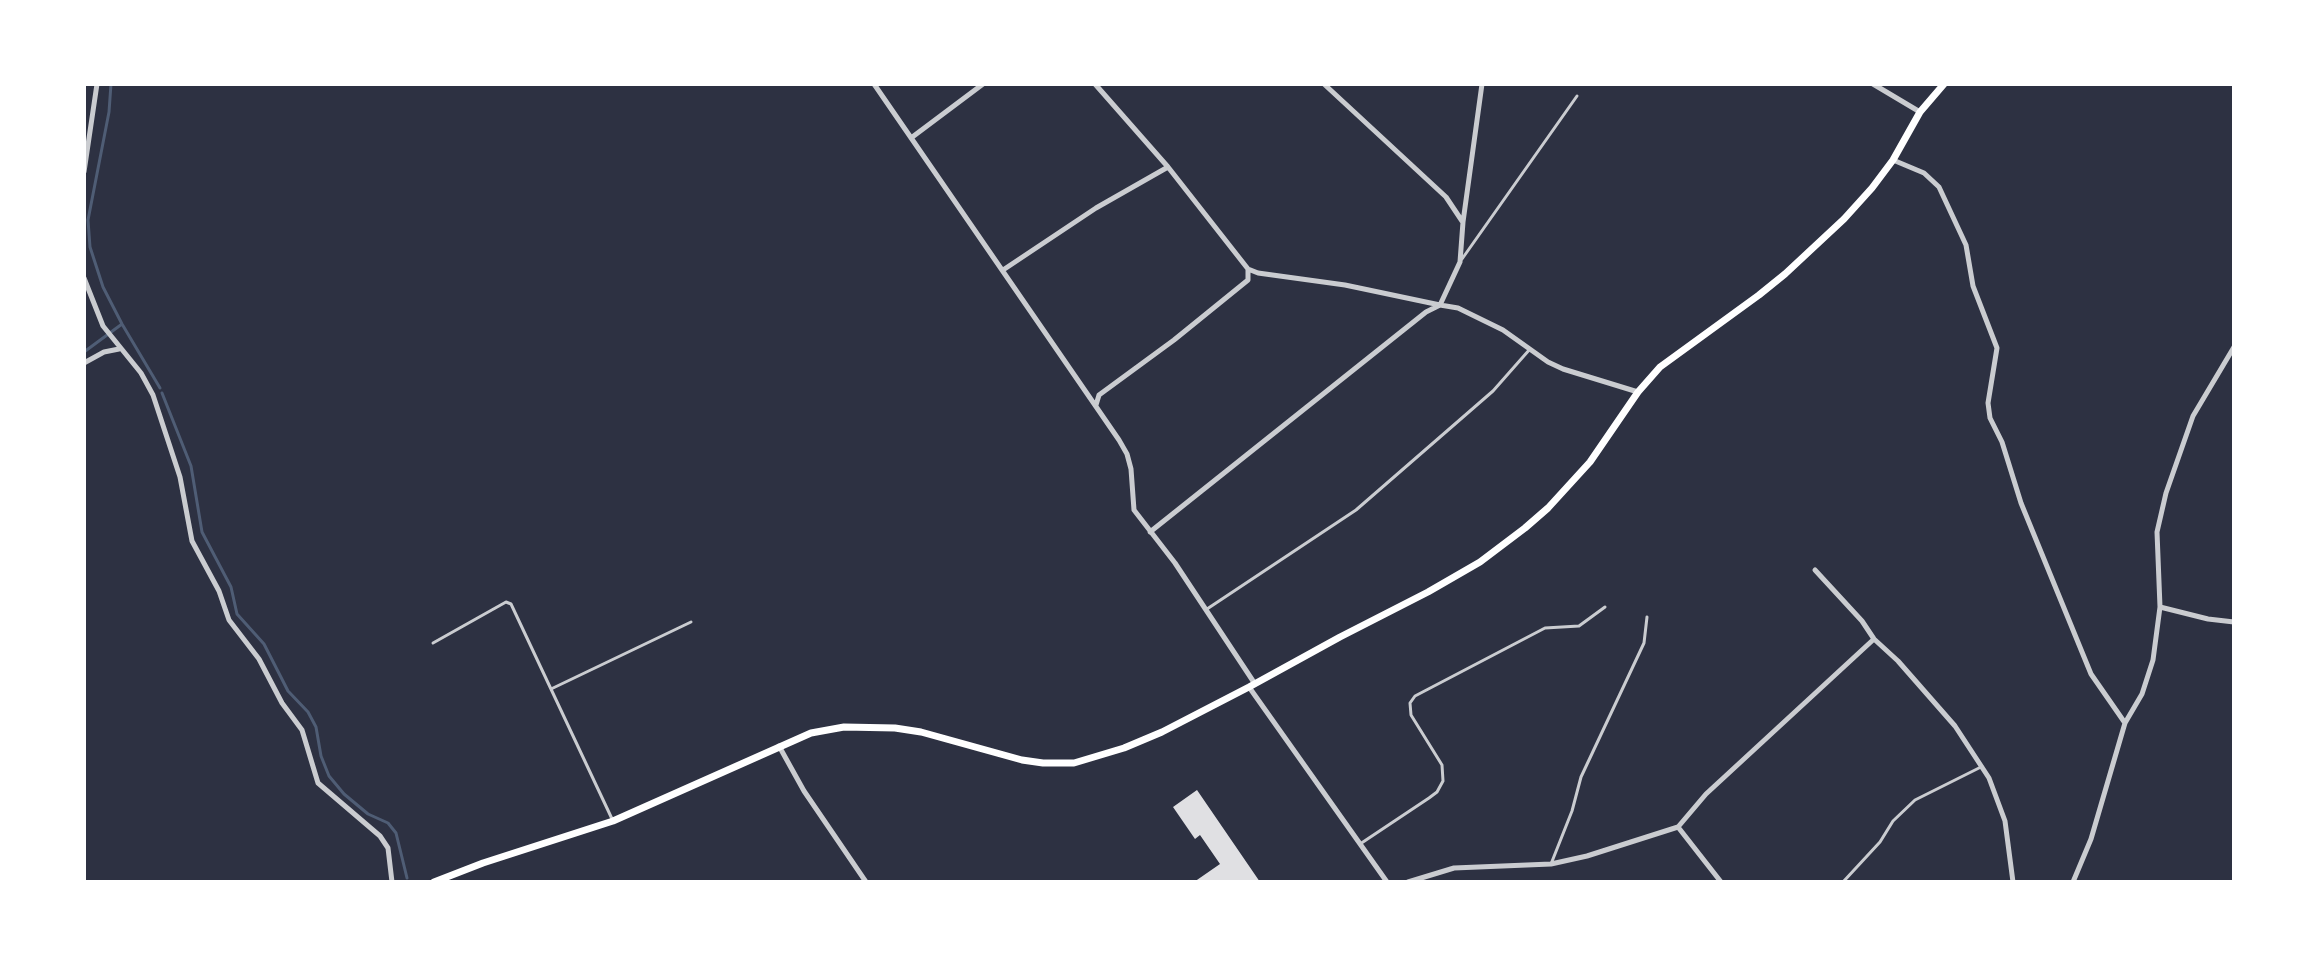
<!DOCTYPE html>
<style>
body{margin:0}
#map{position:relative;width:2318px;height:966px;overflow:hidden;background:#2d3142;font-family:"DM Sans",sans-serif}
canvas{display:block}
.frame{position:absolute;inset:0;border:86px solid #fff;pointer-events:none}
</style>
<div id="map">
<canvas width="2318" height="966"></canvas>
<div class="frame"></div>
</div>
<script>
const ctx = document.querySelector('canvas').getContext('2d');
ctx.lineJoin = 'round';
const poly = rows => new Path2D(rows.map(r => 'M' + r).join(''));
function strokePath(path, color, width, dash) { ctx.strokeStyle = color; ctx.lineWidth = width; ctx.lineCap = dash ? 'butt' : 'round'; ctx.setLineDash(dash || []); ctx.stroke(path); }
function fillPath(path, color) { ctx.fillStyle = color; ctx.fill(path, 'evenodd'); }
strokePath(poly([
 [111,84,109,112,88,220,90,247,103,287,122,324,160,388],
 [84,352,122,324],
 [162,393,191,466,202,532,231,587,237,614,264,644,288,691,308,712,316,727,321,756,329,776,344,794,368,814,388,823,396,833,407,878]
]), '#4f5d75', 3);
fillPath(poly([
 [1197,790,1260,882,1194,882,1220,864,1200,835,1195,839,1173,807]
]), '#e0e0e3');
strokePath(poly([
 [1462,259,1577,96],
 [1207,609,1356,510,1493,391,1530,349],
 [433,643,506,602,511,604,613,821],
 [551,689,691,622],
 [1360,844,1429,798,1437,792,1443,781,1442,765,1411,715,1410,703,1415,696,1545,628,1579,626,1605,607],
 [1551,864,1572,811,1581,777,1644,643,1647,617],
 [1843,882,1880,842,1893,821,1915,800,1981,767]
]), '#caccd0', 3);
strokePath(poly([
 [874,84,1119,440,1127,454,1131,469,1134,510,1175,563,1255,684],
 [1095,84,1168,167,1248,269,1258,273,1345,285,1440,305,1460,262,1463,222,1482,84],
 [1324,84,1446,197,1462,221],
 [1873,84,1920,112],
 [911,138,983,84],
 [1893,160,1924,173,1939,187,1966,245,1973,286,1997,348,1988,403,1990,418,2002,442,2021,503,2091,674,2125,723],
 [84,172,97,84],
 [1003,270,1096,208,1168,167],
 [84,278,103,326,141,373,153,395,180,477,192,541,219,591,229,620,259,659,282,703,302,730,318,783,380,836,388,848,392,882],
 [84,363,104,352,119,349],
 [1096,405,1099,395,1174,340,1248,280,1248,269],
 [1150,532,1426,312,1440,305,1458,308,1503,330,1548,362,1563,369,1638,392],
 [1815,570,1862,621,1874,639,1898,661,1955,726,1989,778,2005,821,2013,882],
 [2160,607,2208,619,2234,622],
 [1249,687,1387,882],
 [779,746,804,791,866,882],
 [1678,827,1721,882],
 [1408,882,1454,868,1551,864,1587,856,1678,827,1706,794,1874,639],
 [2073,882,2091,839,2125,723,2142,694,2153,660,2160,607,2157,532,2166,493,2193,416,2234,347]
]), '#caccd0', 5);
strokePath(poly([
 [434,882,483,863,613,821,811,733,844,727,895,728,921,732,1022,760,1043,763,1074,763,1124,748,1162,732,1249,687,1340,637,1428,592,1480,562,1525,528,1548,508,1590,462,1638,392,1660,367,1759,295,1785,274,1844,219,1872,188,1893,160,1920,112,1944,84]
]), '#fff', 7);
</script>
